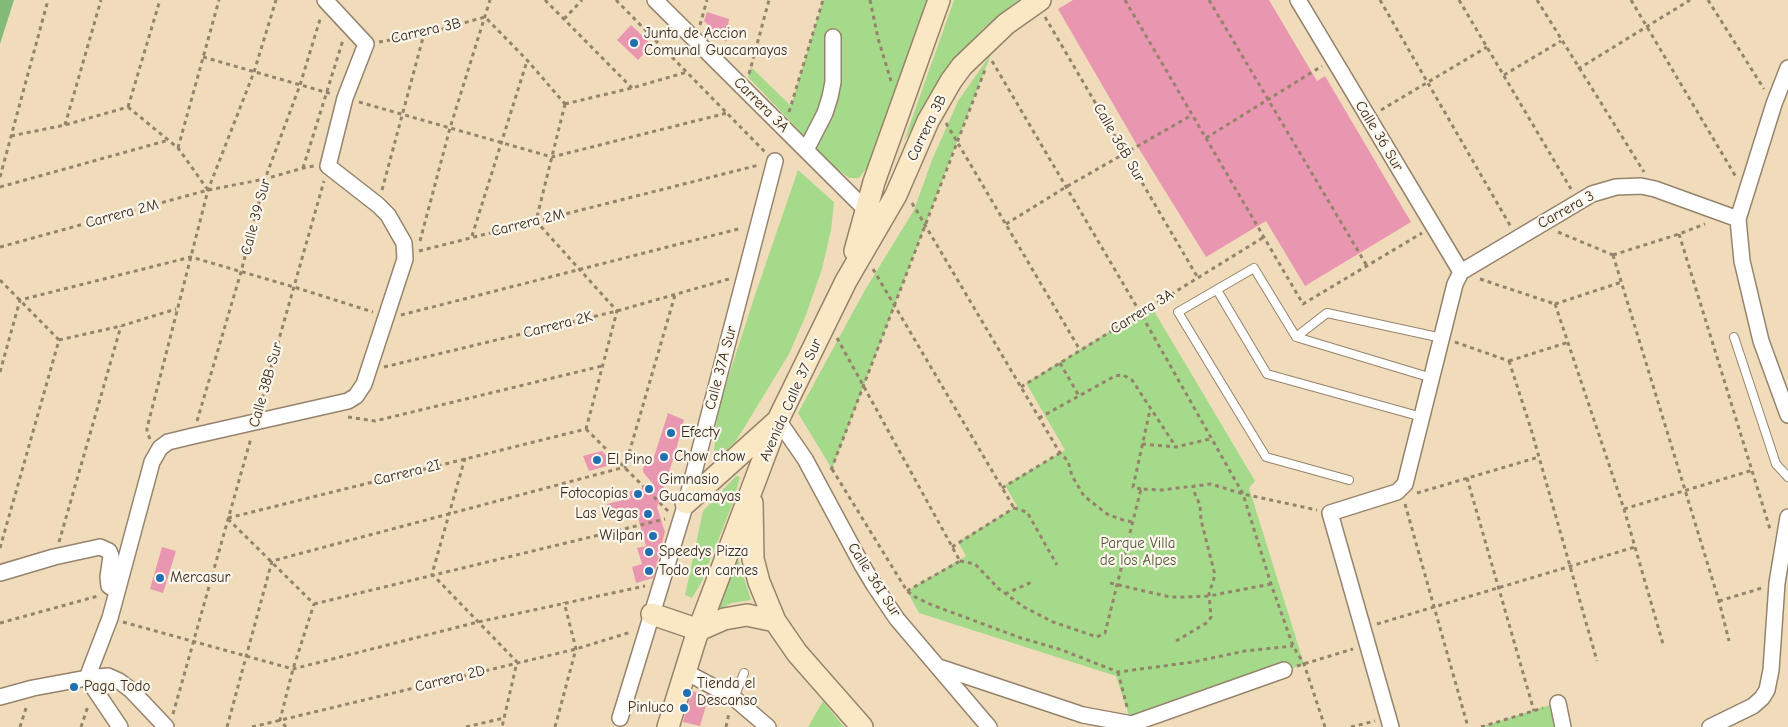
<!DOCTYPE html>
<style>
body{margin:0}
canvas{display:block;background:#f0dcbb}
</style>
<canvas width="1788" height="727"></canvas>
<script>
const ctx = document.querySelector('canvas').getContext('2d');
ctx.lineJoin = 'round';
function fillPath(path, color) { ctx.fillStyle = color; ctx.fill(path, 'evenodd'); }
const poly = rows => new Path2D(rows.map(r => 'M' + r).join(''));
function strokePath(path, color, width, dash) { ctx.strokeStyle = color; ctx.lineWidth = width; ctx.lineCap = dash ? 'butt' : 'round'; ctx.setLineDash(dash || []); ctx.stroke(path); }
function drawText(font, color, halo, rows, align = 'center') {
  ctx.font = font + ' "Comic Neue",sans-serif'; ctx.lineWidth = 4.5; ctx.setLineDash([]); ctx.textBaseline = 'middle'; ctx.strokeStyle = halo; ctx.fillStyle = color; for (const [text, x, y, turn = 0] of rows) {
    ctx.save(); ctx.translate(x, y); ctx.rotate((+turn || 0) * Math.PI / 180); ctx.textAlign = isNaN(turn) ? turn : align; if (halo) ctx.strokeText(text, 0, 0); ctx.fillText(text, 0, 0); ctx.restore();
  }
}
fillPath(poly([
 [823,0,927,0,924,16,902,70,872,161,859,178,849,178,832,165,748,77,751,67,791,106],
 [954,0,1019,0,984,28,959,55,904,141],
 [991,54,957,142,832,469,798,413,865,290,914,210,932,160,958,101],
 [798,170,834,202,831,230,822,269,806,315,789,354,736,441,720,456,714,450,718,409,754,298],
 [1151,306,1255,481,1249,488,1304,664,1132,725,1116,676,919,613,907,591,966,556,958,542,1017,506,1005,485,1065,450,1026,383],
 [736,476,740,477,734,500,701,583,692,598,685,595,703,511],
 [735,550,751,600,732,603,710,614],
 [823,701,844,727,808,727],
 [1556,703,1560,727,1481,727]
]), '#a5da8b');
fillPath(poly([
 [0,0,14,0,0,44]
]), '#84ba77');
fillPath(poly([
 [1073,0,1269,0,1317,81,1325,76,1411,222,1305,286,1266,221,1206,257,1141,152,1058,9],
 [707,12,729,19,726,42,704,21],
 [631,25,652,45,638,60,617,40],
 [668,413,684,420,675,454,657,507,665,532,653,578,636,583,632,567,642,564,637,548,646,546,636,511,610,517,607,504,631,498,628,492,654,485,643,472,643,469,647,457,653,460],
 [602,451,614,464,589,471,583,456],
 [162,547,176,551,163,593,150,589],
 [692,691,709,695,700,726,683,722]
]), '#e996b1');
const lane = poly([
 [1217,290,1267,374,1422,417],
 [1296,337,1327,313,1442,338],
 [1734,337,1776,464,1788,477],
 [1349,480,1266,457,1178,312,1254,268,1296,337,1432,378],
 [734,698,744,673]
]);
const street = poly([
 [655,0,866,210],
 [1298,0,1461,272],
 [1788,68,1774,104,1738,219,1742,261,1761,341,1788,415],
 [806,150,825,113,830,97,833,82,833,37],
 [778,420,805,459,862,565,874,585,897,619,989,727],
 [0,573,54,557,100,547,109,551,111,556,108,577,109,586,117,591],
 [939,667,1083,715,1132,724],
 [684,671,734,698,768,727],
 [87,678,110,618,152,462,160,448,168,442,193,436,348,401,356,396,364,384,405,259,404,243,388,215,378,205,328,166,345,98,366,44,325,0],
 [87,678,120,727],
 [0,697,33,688,87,678,108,676,119,681,131,690,166,727],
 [1558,703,1563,727],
 [620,718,686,503,775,161],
 [1123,727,1284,670],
 [1391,727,1330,513,1397,492,1405,484,1455,284,1461,272,1592,194,1616,187,1641,186,1655,189,1738,219],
 [1710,727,1753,706,1762,698,1767,690,1771,670,1777,583,1788,517]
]);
const secondary = poly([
 [855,251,874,182,939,0],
 [686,503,776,422],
 [752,503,753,559,759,582,775,621,797,653,862,727],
 [652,614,699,630,724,619,747,615,775,621],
 [668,727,696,637,778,420,846,281,896,195,928,121,951,81,962,66,1006,24,1040,0]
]);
strokePath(lane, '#96836c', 10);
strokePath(street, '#96836c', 18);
strokePath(secondary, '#96836c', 24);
strokePath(poly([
 [545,0,632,88],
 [616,0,765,152],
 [870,0,878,38,891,81],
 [1125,0,1303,304,1422,233],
 [1209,0,1367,266],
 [1380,0,1511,227],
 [1459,0,1571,189],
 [1537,0,1644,172],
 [1631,0,1736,177],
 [1708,0,1764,89],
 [1045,17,1198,278],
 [564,19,582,0],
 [700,25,707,0],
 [379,42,424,34,485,17,527,60,565,104],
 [203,57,332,94],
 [992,61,1141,314,1243,494,1271,584,1293,646,1304,664,1325,727],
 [1578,69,1690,0],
 [749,74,769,0],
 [1504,75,1561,41],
 [359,102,552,157,727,113],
 [565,104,536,221,617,311,586,429],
 [565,104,632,88,687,72],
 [128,107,178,148,208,190],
 [128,107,160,0],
 [1381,110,1487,47],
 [789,112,823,0],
 [946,123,1080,350],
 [65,125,101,0],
 [11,136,65,125,128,107],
 [1206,138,1322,66],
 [178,148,219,0],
 [303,168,343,40],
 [0,177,48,0],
 [0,187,169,140],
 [382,190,424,34],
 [912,203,1060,453,1068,461,1072,476,1084,496,1107,514,1123,520,1132,522],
 [1006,224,1066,187,1192,115],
 [1558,232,1613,255],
 [1679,234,1770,529],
 [472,236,527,61],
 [420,241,450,128,490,0],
 [0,247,208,190,265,179,303,168,314,166],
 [419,251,759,165],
 [1613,255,1719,601,1729,641],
 [1613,255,1679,234,1705,224],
 [873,269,1014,508],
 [1480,279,1555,304],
 [0,280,59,340],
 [1555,304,1624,509,1663,644],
 [1555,304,1622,282],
 [401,315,742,228],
 [837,338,960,561],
 [59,340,121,326,176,309],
 [1455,342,1509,361],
 [1509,361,1531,429,1597,661],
 [1509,361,1569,342],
 [1060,363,1079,396],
 [384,367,617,311,729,279],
 [0,372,20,300,191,257,294,287,373,312],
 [1021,387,1264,237],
 [260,406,324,181],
 [348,417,375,421,602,366],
 [1039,418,1115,376,1123,375,1132,380,1176,447],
 [197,421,241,272,265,179,300,85,321,16],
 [586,429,668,511],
 [150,439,147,432,147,428,208,190,254,72,276,0],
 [1142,444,1176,447,1210,439],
 [465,458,432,574,517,662,502,727],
 [832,469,907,591,915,597,932,605,1021,638,1062,650,1118,672,1193,662,1245,651,1293,646],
 [831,470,985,70],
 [1467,478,1534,711],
 [1002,488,1060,453],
 [1141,489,1133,487,1150,410],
 [1417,493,1539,457],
 [1405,504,1468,727],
 [1014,508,1027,512,1057,565],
 [1624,509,1753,470],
 [228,518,586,429],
 [228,519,314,604],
 [59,542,121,326],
 [952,547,1014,508],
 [0,548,59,340],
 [960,561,975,564,999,589,1024,607,1053,622,1097,637,1105,633,1141,489,1162,490,1211,484,1243,494,1317,510],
 [1110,583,1170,597,1185,597,1209,596,1271,584],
 [907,591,960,561],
 [1005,594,1034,581],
 [1719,601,1762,588],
 [314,604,665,519],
 [123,622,293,669,478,622,645,586],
 [0,623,98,596],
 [1377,624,1635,547],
 [1176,641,1208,622,1211,617,1209,594,1215,575,1201,520,1200,505,1195,494,1194,486],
 [1297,666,1353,649],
 [1118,672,1127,707],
 [173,714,251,438],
 [20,727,27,705],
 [81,727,88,706],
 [227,727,272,561,625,467,675,295],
 [252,727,576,649,631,632],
 [286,727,280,720,293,669,314,604],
 [466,727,504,718],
 [555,727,576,649,564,602],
 [726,727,729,713],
 [1351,727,1375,721],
 [1481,727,1543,708]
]), '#96836c', 3, [4, 4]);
strokePath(lane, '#fff', 8);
strokePath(street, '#fff', 15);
strokePath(secondary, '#fae7c3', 21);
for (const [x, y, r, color] of [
 [634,43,5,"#1f6fb2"],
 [671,433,5,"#1f6fb2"],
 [664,457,5,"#1f6fb2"],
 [597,460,5,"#1f6fb2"],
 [649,489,5,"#1f6fb2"],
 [638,494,5,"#1f6fb2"],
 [648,514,5,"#1f6fb2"],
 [653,536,5,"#1f6fb2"],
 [649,552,5,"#1f6fb2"],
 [649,571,5,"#1f6fb2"],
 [160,578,5,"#1f6fb2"],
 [74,687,5,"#1f6fb2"],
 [687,693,5,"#1f6fb2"],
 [684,708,5,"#1f6fb2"]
]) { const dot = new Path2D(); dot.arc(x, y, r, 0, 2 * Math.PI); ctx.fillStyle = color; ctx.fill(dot); strokePath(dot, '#fbf7ec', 2); }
drawText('15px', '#3b2a1e', '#fbf7ec', [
 ["Carrera 3B",426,31,-13],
 ["Carrera 3A",761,105,45],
 ["Carrera 3B",927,128,-64],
 ["Calle 36 Sur",1379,136,59],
 ["Calle 36B Sur",1119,143,60],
 ["Carrera 3",1566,210,-29],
 ["Carrera 2M",122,214,-15],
 ["Calle 39 Sur",256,217,-75],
 ["Carrera 2M",528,223,-14],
 ["Carrera 3A",1142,312,-32],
 ["Carrera 2K",558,325,-14],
 ["Calle 37A Sur",721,368,-75],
 ["Calle 38B Sur",266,385,-74],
 ["Avenida Calle 37 Sur",791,400,-66],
 ["Carrera 2I",407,473,-14],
 ["Calle 36I Sur",874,580,57],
 ["Carrera 2D",450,679,-14]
]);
drawText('15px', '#3b2a1e', '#fbf7ec', [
 ["Junta de Accion",644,34],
 ["Comunal Guacamayas",644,51],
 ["Efecty",681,433],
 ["Chow chow",674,457],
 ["El Pino",607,460],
 ["Gimnasio",659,480],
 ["Guacamayas",659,497],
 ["Fotocopias",628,494,"right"],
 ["Las Vegas",638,514,"right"],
 ["Wilpan",643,536,"right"],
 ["Speedys Pizza",659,552],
 ["Todo en carnes",659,571],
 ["Mercasur",170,578],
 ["Tienda el",697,684],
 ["Descanso",697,701],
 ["Paga Todo",84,687],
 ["Pinluco",674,708,"right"]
], 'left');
drawText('15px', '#565639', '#fbf7ec', [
 ["Parque Villa",1138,544],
 ["de los Alpes",1138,561]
]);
</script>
